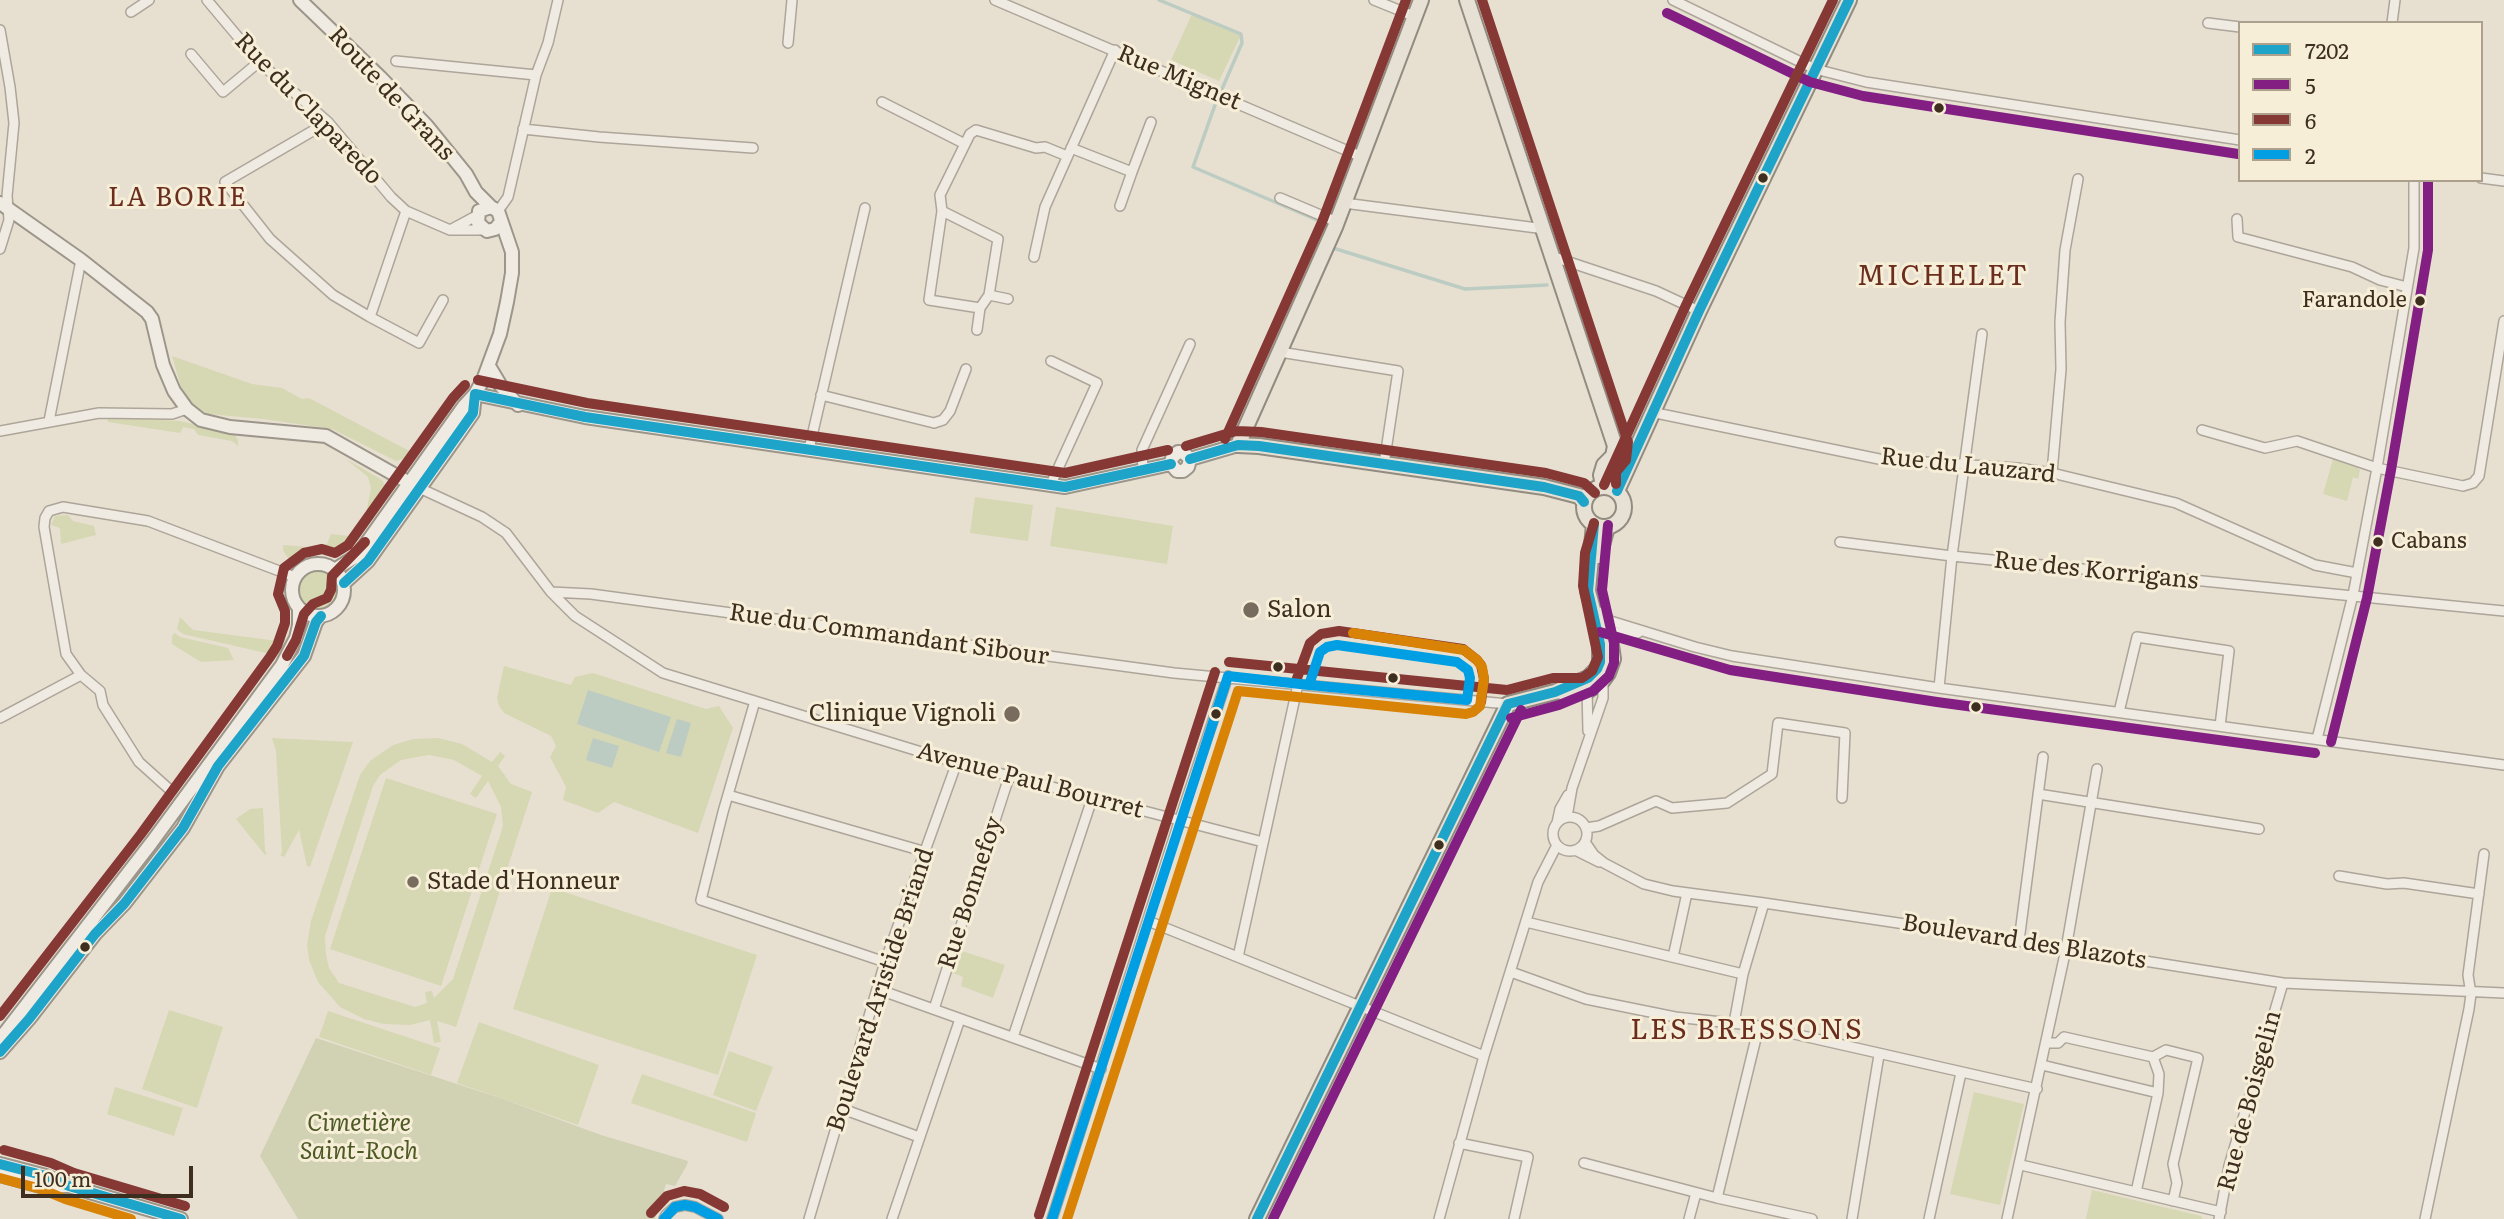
<!DOCTYPE html>
<meta charset="utf-8">
<style>
body{margin:0}
#map{position:relative;width:2504px;height:1219px;overflow:hidden;background:#e7e0d1;font-family:Literata,serif}
canvas{display:block}
.legend{position:absolute;left:2238px;top:21px;width:245px;height:161px;box-sizing:border-box;background:#f7eed8;border:2px solid #ada18e;margin:0;padding:9px 12px;list-style:none;font-size:21px;color:#3d2e20}
.legend li{display:flex;align-items:center;gap:14px;height:35px}
.legend b{width:35px;border:2px solid #ada18e}
.scale{position:absolute;left:21px;top:1166px;width:172px;height:32px;box-sizing:border-box;border:4px solid #3d2e20;border-top:0;padding-left:9px;font-size:21px;line-height:24px;white-space:nowrap;color:#3d2e20;-webkit-text-stroke:5px #f7eed8;paint-order:stroke}
</style>
<div id="map">
<canvas width="2504" height="1219"></canvas>
<ul class="legend">
<li><b style="height:9px;background:#1ea4c9"></b>7202</li>
<li><b style="height:9px;background:#831f82"></b>5</li>
<li><b style="height:9px;background:#863835"></b>6</li>
<li><b style="height:9px;background:#009fe3"></b>2</li>
</ul>
<div class="scale">100 m</div>
</div>
<script>
const ctx = document.querySelector('canvas').getContext('2d');
ctx.lineJoin = 'round';
function fillPath(path, color) { ctx.fillStyle = color; ctx.fill(path, 'evenodd'); }
const poly = rows => new Path2D(rows.map(r => 'M' + r).join(''));
function strokePath(path, color, width, dash) { ctx.strokeStyle = color; ctx.lineWidth = width; ctx.lineCap = dash ? 'butt' : 'round'; ctx.setLineDash(dash || []); ctx.stroke(path); }
function drawText(font, color, halo, rows, align = 'center') {
  ctx.font = font + ' Literata,serif'; ctx.lineWidth = 6; ctx.setLineDash([]); ctx.textBaseline = 'middle'; ctx.strokeStyle = halo; ctx.fillStyle = color; for (const [text, x, y, turn = 0] of rows) {
    ctx.save(); ctx.translate(x, y); ctx.rotate((+turn || 0) * Math.PI / 180); ctx.textAlign = isNaN(turn) ? turn : align; if (halo) ctx.strokeText(text, 0, 0); ctx.fillText(text, 0, 0); ctx.restore();
  }
}
fillPath(poly([
 [1192,14,1241,35,1219,81,1171,60],
 [172,356,252,384,282,388,302,399,309,398,417,455,396,461,332,429,263,419,208,414,195,407,182,390],
 [110,417,179,421,233,432,238,440,238,446,232,441,198,435,194,429,183,427,180,433,108,422,107,418],
 [346,459,382,480,386,487,384,499,345,551,337,554,308,553,291,563,283,550,283,545,320,548,327,544,331,534,349,536,366,514,371,488,368,477],
 [2333,459,2356,466,2360,470,2358,479,2353,477,2347,501,2323,494],
 [975,497,1033,505,1028,541,970,533],
 [1056,507,1173,526,1167,564,1050,546],
 [68,515,73,521,94,526,96,535,61,544,60,528,51,525,55,516],
 '299 591a20 20 0 1 1 40 0a20 20 0 1 1-40 0Z',
 [180,617,193,630,278,641,289,638,278,658,270,654,183,634,177,629],
 [175,633,180,637,228,648,234,660,201,662,172,644,172,636],
 [504,666,571,685,575,677,593,673,706,709,719,706,733,728,698,833,614,802,598,813,563,800,566,787,550,757,556,746,551,736,504,713,499,706,497,698],
 [272,738,353,742,310,867,307,866,299,830,284,857,280,855,282,853,276,751],
 [438,738,462,744,492,762,500,752,505,756,498,766,511,784,532,792,456,1027,437,1021,441,1042,434,1043,430,1020,410,1025,384,1024,364,1019,340,1007,318,982,309,960,307,945,311,921,360,775,370,761,393,745,413,739],
 [429,755,454,760,482,776,470,794,476,798,488,781,501,807,503,826,453,979,434,998,432,991,425,992,427,1003,415,1007,339,983,329,968,326,955,325,936,373,786,380,775,401,760],
 [386,778,497,814,441,986,330,949],
 [263,808,265,851,267,853,265,855,236,819,250,809],
 [552,888,757,955,718,1075,513,1009],
 [956,949,1005,965,993,998,961,986,963,977,948,971],
 [169,1010,223,1027,197,1108,142,1089],
 [328,1011,440,1048,431,1075,319,1037],
 [479,1022,599,1065,578,1125,457,1083],
 [729,1051,773,1067,756,1111,713,1095],
 [642,1074,756,1113,747,1142,631,1103],
 [115,1087,183,1108,174,1136,107,1114],
 [1974,1092,2024,1104,2000,1205,1950,1194],
 [2092,1190,2201,1216,2203,1219,2086,1219]
]), '#d6d7b3');
fillPath(poly([
 [316,1038,503,1099,601,1135,688,1161,687,1165,675,1186,666,1184,655,1219,298,1219,260,1156]
]), '#d1d1b3');
fillPath(poly([
 [588,690,671,717,659,752,577,724],
 [677,719,691,723,681,757,666,753],
 [593,738,619,746,612,768,586,760]
]), '#bcccc2');
strokePath(poly([
 [1159,0,1241,34,1242,43,1222,89],
 [1215,105,1193,167,1324,223],
 [1333,248,1465,289,1547,285]
]), '#bcccc2', 3.5);
const street = poly([
 [207,0,259,62,328,122,391,197,406,211,450,230],
 [995,0,1362,157],
 [1374,0,1416,17],
 [1673,0,1815,69,1866,82,2240,140],
 [131,12,149,0],
 [2208,23,2240,27],
 [2392,23,2395,0],
 [0,30,10,87,14,123,7,196,9,220,0,249],
 [788,43,792,0],
 [191,54,223,92,259,62],
 [396,61,536,75],
 [882,102,965,144],
 [328,122,225,182,270,239,333,295,370,317,419,343,443,300],
 [523,129,599,137,753,148],
 [1071,148,1132,172,1151,122],
 [2481,178,2504,181],
 [1280,198,1337,222],
 [1344,203,1545,229],
 [1120,206,1132,172],
 [498,211,508,197,536,75,548,43,558,0],
 [942,211,998,239,989,295,980,308,929,300,942,211,940,195,970,134,976,130,1036,148,1045,147,1067,156],
 [478,215,450,230,483,230],
 [2237,219,2238,237,2352,267,2380,280,2407,287],
 [1034,257,1045,207,1115,50],
 [1554,257,1656,291,1699,311],
 [989,295,1008,299],
 [370,317,406,211],
 [977,330,980,308],
 [1280,352,1398,371,1384,464],
 [1051,361,1097,383,1051,484],
 [821,395,934,423,943,420,950,411,966,369],
 [1651,412,1879,459,2017,468,2052,473,2176,503,2315,565,2357,573],
 [49,421,81,260],
 [2202,430,2265,448,2297,441,2377,468,2463,486,2473,483,2479,476,2504,321],
 [0,431,99,413,172,414,187,409],
 [809,449,865,208],
 [1143,471,1142,450,1190,344],
 [2052,473,2061,369,2060,322,2065,250,2078,179],
 [415,486,482,517,506,533,551,592,575,616,663,673,941,758,1263,842],
 [1840,542,1952,556,2504,611],
 [551,592,591,594,1174,673,1508,704],
 [1604,619,1695,647,1732,656,1939,688,2504,765],
 [1604,629,1623,634,1638,633],
 [1939,688,1952,556,1982,334],
 [1587,689,1588,731],
 [755,701,723,812,701,900,885,962],
 [2119,712,2137,637,2229,651,2220,726],
 [0,718,81,675],
 [2317,739,2353,595,2377,468,2414,248,2414,180],
 [169,789,139,762,103,705,100,691,81,675,66,654,44,527,45,518,49,511,63,507,148,521,295,577],
 [2038,794,2259,829],
 [728,795,926,852],
 [1567,817,1572,788,1603,698,1603,680],
 '1553 834a17 17 0 1 1 34 0a17 17 0 1 1-34 0Z',
 [1557,823,1560,809,1568,795],
 [1586,828,1599,826,1656,801,1672,808,1727,803,1772,774,1778,723,1845,733,1842,798],
 [1585,842,1594,855,1604,863,1644,884,1673,891,1764,903,2019,941,2283,983,2504,993],
 [1575,850,1599,862],
 [2339,876,2387,884,2404,883,2479,894],
 [1148,921,1484,1056],
 [1526,922,1743,974],
 [2019,941,2043,757],
 [1238,957,1298,684],
 [1673,957,1687,893],
 [1511,972,1586,999,1675,1017,1759,1026,2037,1089],
 [877,989,1101,1069],
 [934,1009,1009,777],
 [1734,1023,1743,974,1764,903],
 [1013,1037,1092,799],
 [2047,1043,2058,1043,2064,1037,2153,1057,2166,1050,2198,1058,2173,1164,2177,1183,2173,1201],
 [2153,1057,2159,1074,2158,1093],
 [2042,1065,2158,1093,2136,1192],
 [840,1108,919,1137],
 [1459,1143,1528,1157,1514,1219],
 [1584,1163,1717,1198,1812,1219],
 [2021,1165,2221,1212],
 [1717,1198,1759,1026],
 [664,1219,666,1215,675,1207,685,1205,695,1207,718,1219],
 [809,1219,885,962,957,762],
 [892,1219,960,1019],
 [1052,1219,1179,822,1228,676],
 [1439,1219,1484,1056,1538,882,1557,845],
 [1689,1219,1696,1193],
 [1852,1219,1879,1055],
 [1929,1219,1961,1073],
 [2007,1219,2066,949,2097,769],
 [2219,1219,2229,1166,2283,983],
 [2425,1219,2469,1009,2471,994,2468,975,2484,854]
]);
const secondary = poly([
 [300,0,380,77,427,126,466,174,476,192,491,207,498,211,512,252,512,273,507,302,500,334,483,380,475,394,464,406,358,555,336,569],
 [0,203,81,260,147,312,152,319,163,365,174,391,187,409,201,420,230,427,326,436,413,485],
 [491,207,479,211,478,223,487,231,495,229,500,223],
 [489,366,501,386,518,405],
 [475,394,585,417,1065,487,1171,464],
 [1190,459,1238,445],
 [1171,464,1177,471,1183,471,1188,467,1190,459],
 [1171,464,1172,458,1178,452,1184,453,1190,459],
 '292 590a26 26 0 1 1 52 0a26 26 0 1 1-52 0Z',
 [344,583,368,561,457,436,473,413,475,394],
 [0,1039,152,842,282,665,296,638,299,625,299,608],
 [0,1052,29,1019,95,934,124,904,183,828,218,766,304,656,316,622,321,616],
 [0,1164,46,1176,69,1186,181,1219],
 [0,1175,44,1187,66,1186]
]);
const primary = poly([
 [1421,0,1335,227,1238,445,1259,446,1544,487,1579,496,1584,502],
 [1467,0,1615,446,1613,456,1604,465,1601,475,1603,486],
 '1584 507a20 20 0 1 1 40 0a20 20 0 1 1-40 0Z',
 [1617,491,1699,311,1849,0],
 [1599,556,1607,527],
 [1561,692,1586,692,1603,680,1608,673,1613,659,1611,645,1603,614],
 [1257,1219,1508,704,1555,692,1588,678,1597,669,1600,662,1600,644,1597,624,1588,591,1594,524]
]);
strokePath(street, '#ada599', 12);
strokePath(secondary, '#9c958a', 16);
strokePath(primary, '#928b80', 18);
strokePath(street, '#efebe3', 9);
strokePath(secondary, '#efebe3', 12);
strokePath(primary, '#e6e1d4', 14);
strokePath(poly([
 [475,394,585,417,1065,487,1171,464],
 [1190,459,1238,445,1259,446,1544,487,1579,496,1584,502],
 [1617,491,1699,311,1849,0],
 [344,583,368,561,473,413,475,394],
 [1508,704,1555,692,1588,678,1597,669,1600,662,1600,644,1588,591,1594,524],
 [0,1052,29,1019,95,934,124,904,183,828,218,766,304,656,316,622,321,616],
 [0,1164,46,1176,69,1186,181,1219],
 [1257,1219,1508,704]
]), '#1ea4c9', 10);
strokePath(poly([
 [1667,13,1810,82,1863,96,2238,154],
 [1600,632,1730,670,1937,702,2315,753],
 [1511,718,1559,705,1593,691,1609,676,1614,663,1614,643,1602,590,1608,525],
 [2331,742,2367,598,2391,470,2428,250,2428,180],
 [1273,1219,1521,710]
]), '#831f82', 10);
strokePath(poly([
 [1482,0,1628,442,1626,460,1616,472,1616,484],
 [478,380,587,403,1065,473,1168,450],
 [1225,439,1322,222,1406,0],
 [1186,446,1236,431,1261,432,1546,473,1584,483,1595,493],
 [1604,485,1686,305,1833,0],
 [287,656,296,640,304,614,313,604,327,598,331,590,332,576,365,542],
 [1229,662,1507,690,1553,678,1582,678,1592,671,1598,657,1583,586,1585,553,1594,523],
 [1296,681,1310,643,1321,634,1339,631,1463,649,1477,660,1481,665,1484,679,1481,702],
 [0,1016,141,834,270,657,277,646,285,623,285,611,278,594,284,568,304,553,322,549,335,553,348,545,453,398,465,385],
 [4,1150,51,1163,74,1173,185,1206],
 [651,1213,667,1196,684,1191,700,1194,724,1207],
 [1039,1215,1215,672]
]), '#863835', 10);
strokePath(poly([
 [1337,645,1457,662,1468,670,1470,678,1467,700,1309,685,1320,652,1327,647,1337,645],
 [1228,676,1309,685],
 [664,1219,675,1207,685,1205,695,1207,718,1219],
 [1052,1219,1228,676]
]), '#009fe3', 10);
strokePath(poly([
 [0,1178,41,1189,65,1199,131,1219],
 [1067,1219,1238,691,1466,714,1473,712,1480,706,1484,679,1482,667,1477,660,1464,650,1353,633]
]), '#d88305', 10);
for (const [x, y, r, color] of [
 [1939,108,6,"#3d2e20"],
 [1763,178,6,"#3d2e20"],
 [2420,301,6,"#3d2e20"],
 [2378,542,6,"#3d2e20"],
 [1251,610,9,"#786c5e"],
 [1278,667,6,"#3d2e20"],
 [1393,678,6,"#3d2e20"],
 [1976,707,6,"#3d2e20"],
 [1012,714,9,"#786c5e"],
 [1216,714,6,"#3d2e20"],
 [1439,845,6,"#3d2e20"],
 [413,882,7,"#786c5e"],
 [85,947,6,"#3d2e20"]
]) { const dot = new Path2D(); dot.arc(x, y, r, 0, 2 * Math.PI); ctx.fillStyle = color; ctx.fill(dot); strokePath(dot, '#f7eed8', 2.5); }
drawText('22px', '#3d2e20', '#f7eed8', [
 ["Farandole",2407,301],
 ["Cabans",2391,542,"left"]
], 'right');
drawText('24px', '#3d2e20', '#f7eed8', [
 ["Rue Mignet",1179,78,23],
 ["Route de Grans",391,94,47],
 ["Rue du Claparedo",308,109,46],
 ["Rue du Lauzard",1968,466,6],
 ["Rue des Korrigans",2096,571,6],
 ["Rue du Commandant Sibour",889,635,8],
 ["Avenue Paul Bourret",1030,781,15],
 ["Rue Bonnefoy",971,893,-72],
 ["Boulevard des Blazots",2024,942,9],
 ["Boulevard Aristide Briand",881,990,-72],
 ["Rue de Boisgelin",2250,1101,-75]
]);
drawText('24px', '#3d2e20', '#f7eed8', [
 ["Salon",1267,610],
 ["Clinique Vignoli",996,714,"right"],
 ["Stade d'Honneur",427,882]
], 'left');
drawText('italic 24px', '#4d5a26', '#f7eed8', [
 ["Cimetière",359,1124],
 ["Saint-Roch",359,1152]
]);
ctx.letterSpacing = '2px';
drawText('26px', '#6b2e1e', '#f7eed8', [
 ["LA BORIE",178,198]
]);
ctx.letterSpacing = '0px';
ctx.letterSpacing = '2px';
drawText('28px', '#6b2e1e', '#f7eed8', [
 ["MICHELET",1943,277],
 ["LES BRESSONS",1747,1031]
]);
ctx.letterSpacing = '0px';
</script>
